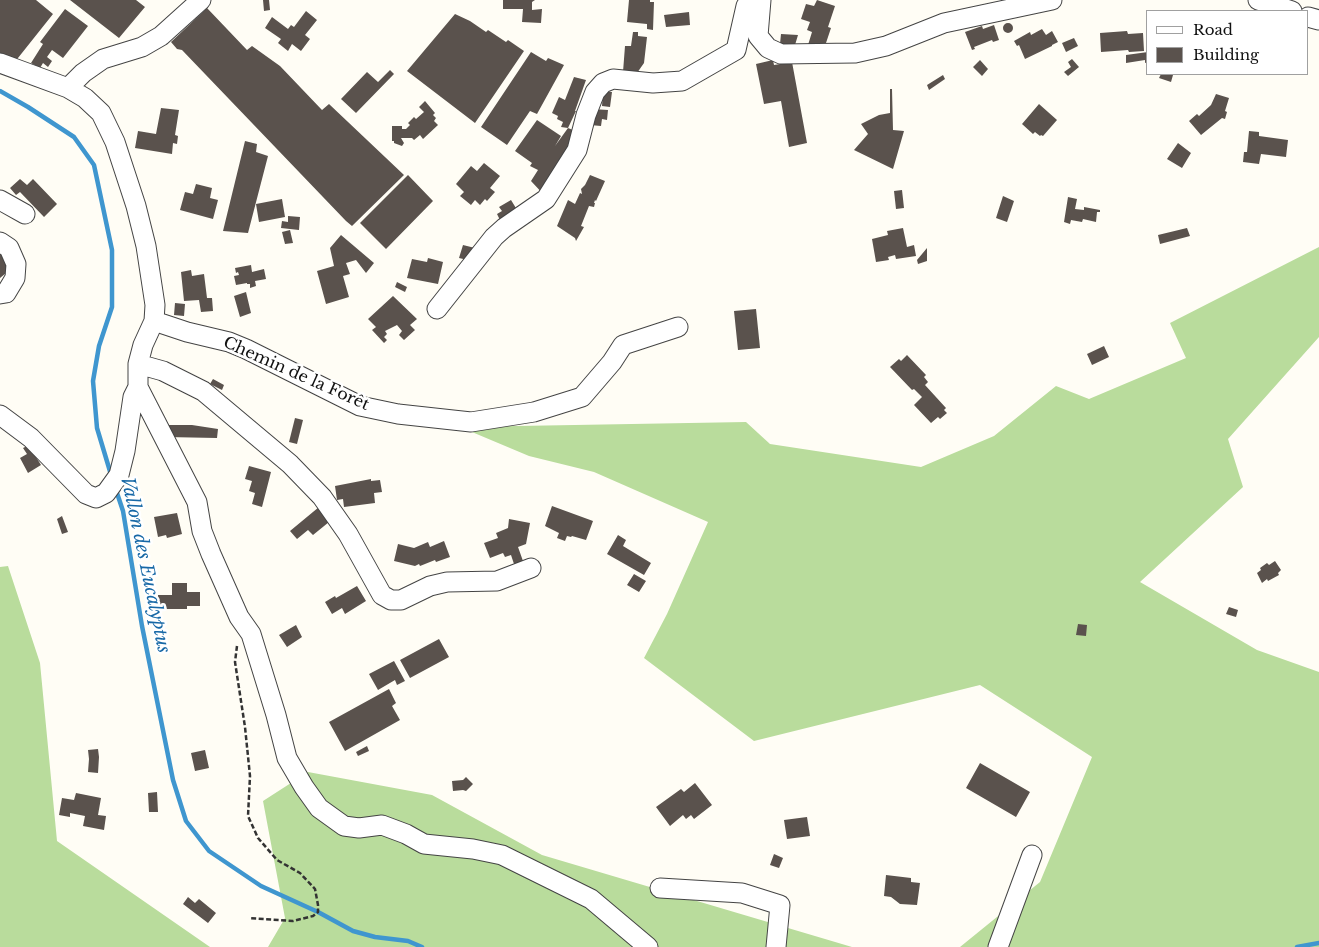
<!DOCTYPE html>
<meta charset="utf-8">
<style>
body{margin:0}
#map{position:relative;width:1319px;height:947px;overflow:hidden;background:#fffdf5;font-family:"Libre Baskerville",serif}
canvas{display:block}
.legend{position:absolute;left:1146px;top:10px;width:162px;height:65px;box-sizing:border-box;background:#fff;border:1px solid #a0a0a0;margin:0;padding:6px 9px;list-style:none;font-size:15px;color:#111}
.legend li{display:flex;align-items:center;gap:10px;height:25px}
.legend b{width:25px;border:1px solid #a0a0a0}
</style>
<div id="map">
<canvas width="1319" height="947"></canvas>
<ul class="legend">
<li><b style="height:6px;background:#fff"></b>Road</li>
<li><b style="height:14px;background:#5a524d"></b>Building</li>
</ul>
</div>
<script>
const ctx = document.querySelector('canvas').getContext('2d');
ctx.lineJoin = 'round';
function fillPath(path, color) { ctx.fillStyle = color; ctx.fill(path, 'evenodd'); }
const poly = rows => new Path2D(rows.map(r => 'M' + r).join(''));
function strokePath(path, color, width, dash) { ctx.strokeStyle = color; ctx.lineWidth = width; ctx.lineCap = dash ? 'butt' : 'round'; ctx.setLineDash(dash || []); ctx.stroke(path); }
function drawText(font, color, halo, rows, align = 'center') {
  ctx.font = font + ' "Libre Baskerville",serif'; ctx.lineWidth = 5; ctx.setLineDash([]); ctx.textBaseline = 'middle'; ctx.strokeStyle = halo; ctx.fillStyle = color; for (const [text, x, y, turn = 0] of rows) {
    ctx.save(); ctx.translate(x, y); ctx.rotate((+turn || 0) * Math.PI / 180); ctx.textAlign = isNaN(turn) ? turn : align; if (halo) ctx.strokeText(text, 0, 0); ctx.fillText(text, 0, 0); ctx.restore();
  }
}
fillPath(poly([
 [1319,247,1319,337,1228,439,1243,487,1140,582,1257,650,1319,672,1319,947,960,947,1040,882,1092,757,980,685,754,741,644,658,667,614,708,522,594,472,529,456,460,427,746,422,770,444,921,467,994,436,1056,386,1089,399,1186,358,1170,323],
 [8,566,40,663,57,841,210,947,0,947,0,567],
 [308,772,432,795,542,855,852,947,268,947,285,918,263,801]
]), '#b9dc9c');
strokePath(poly([
 [0,91,28,107,74,137,94,165,112,250,112,307,99,346,93,381,97,428,112,478],
 [116,490,123,511,142,626,173,780,186,821,209,851,261,886,318,912,353,931,375,937,408,941,422,947],
 [1297,947,1319,943]
]), '#3f96cf', 4.5);
fillPath(poly([
 [0,0,36,0,53,14,14,63,0,57],
 [70,0,136,0,145,7,119,38],
 [263,0,269,0,270,10,264,11],
 [503,0,535,0,532,2,532,10,542,9,541,23,522,22,523,9,503,9],
 [629,0,650,0,650,2,654,2,653,30,647,29,647,24,627,22],
 [817,0,835,6,828,27,831,28,825,46,808,45,812,32,807,30,810,22,801,19,806,4,814,6],
 [207,8,247,50,252,46,280,66,322,110,329,104,404,175,352,226,346,221,182,50,177,49,171,42],
 [65,9,88,26,63,58,52,50,47,57,52,61,48,67,43,63,40,68,31,63,43,44,40,42],
 [306,11,317,20,305,35,310,39,301,51,292,44,288,51,278,43,281,39,265,28,272,17,288,29,291,25,294,27],
 [689,12,690,25,666,27,664,15],
 [455,14,470,21,486,32,488,30,506,42,508,40,524,51,475,123,407,71],
 '1003 28a5 5 0 1 1 10 0a5 5 0 1 1-10 0Z',
 [994,25,999,40,993,42,992,40,974,47,975,49,972,50,965,32,982,26,983,29],
 [1042,29,1046,35,1052,31,1058,42,1052,45,1052,46,1025,59,1019,45,1017,46,1014,41,1030,32,1031,35],
 [1127,31,1128,34,1143,33,1144,51,1129,52,1128,50,1101,52,1100,33],
 [633,32,638,32,638,36,647,37,644,63,637,73,623,72,625,46,631,46],
 [781,34,798,35,795,45,780,44],
 [1074,38,1078,46,1066,52,1062,43],
 [531,52,546,61,548,58,564,65,537,114,530,111,507,145,481,127],
 [1148,52,1148,62,1145,63,1145,60,1126,63,1126,55],
 [1072,59,1079,67,1068,76,1064,72,1071,67,1068,62],
 [773,60,774,65,792,62,807,143,789,147,781,101,764,104,756,64],
 [980,60,988,69,982,76,973,67],
 [390,70,394,74,356,113,341,99,367,72,378,82],
 [1161,74,1173,75,1171,82,1159,78],
 [943,75,945,79,929,90,927,85],
 [574,77,586,80,575,111,576,111,568,128,561,127,563,122,557,119,558,116,552,113,559,97,565,100],
 [890,89,892,89,893,130,904,131,893,169,854,150,868,134,861,124,879,115,890,113],
 [603,91,612,92,610,107,602,106],
 [1216,94,1229,98,1225,111,1227,112,1225,119,1222,118,1201,135,1189,121,1197,114,1199,116,1211,105],
 [425,101,435,113,433,115,436,118,434,121,438,125,423,139,420,135,414,140,412,138,401,138,404,143,402,146,394,143,394,141,392,141,392,126,402,126,402,129,406,129,410,125,408,123,414,117,416,119,424,112,419,107],
 [1039,104,1057,120,1043,136,1041,135,1040,136,1035,132,1033,134,1022,124],
 [161,108,179,110,175,135,178,136,177,144,173,143,172,154,135,148,138,131,156,134],
 [592,109,608,110,607,120,602,119,601,126,590,125],
 [537,120,561,136,555,146,568,128,573,130,578,146,545,196,531,181,538,170,530,166,532,163,515,151],
 [1249,131,1259,132,1259,136,1288,140,1286,157,1261,154,1259,164,1243,162,1244,152,1247,152],
 [245,141,257,144,256,152,268,156,248,233,223,231],
 [1178,143,1191,153,1182,168,1167,159],
 [484,163,500,176,490,188,495,192,487,201,485,199,480,205,475,200,471,205,460,196,464,192,456,184,471,166,477,171],
 [408,175,433,201,386,249,360,223],
 [590,175,605,181,596,201,595,200,594,203,595,203,594,207,589,206,581,226,584,227,576,241,575,238,557,226,568,200,575,204,580,193,582,194,581,189,585,185],
 [20,179,27,185,33,179,57,204,44,217,20,192,16,195,10,188],
 [196,184,212,188,210,198,218,200,213,219,180,210,185,192,193,194],
 [902,190,904,208,896,209,894,191],
 [1003,196,1014,201,1007,222,996,218],
 [1068,197,1077,199,1075,209,1084,210,1084,207,1100,210,1100,212,1097,212,1096,222,1083,219,1082,222,1071,220,1070,224,1064,222],
 [282,199,285,217,259,222,256,204],
 [511,200,519,213,502,224,497,214,502,211,499,207],
 [288,216,300,217,299,230,281,228,282,221,288,222],
 [903,228,907,247,914,245,916,256,896,259,895,255,888,257,889,260,876,262,872,239,888,235,887,231],
 [1187,228,1190,236,1160,244,1158,235],
 [290,230,293,243,285,244,282,232],
 [341,235,374,263,366,273,356,260,346,263,350,274,343,276,349,297,326,304,317,271,334,266,330,248],
 [463,245,475,248,472,261,459,258],
 [0,247,5,258,3,260,11,269,0,278],
 [927,248,927,261,918,264,917,260],
 [428,258,443,262,438,284,407,278,412,259,427,262],
 [251,265,252,272,264,269,266,279,255,281,256,286,250,288,250,284,247,284,247,283,236,285,234,276,239,275,238,272,236,273,235,268],
 [191,270,192,276,204,274,207,298,212,298,213,311,201,312,199,300,184,301,181,272],
 [397,282,407,287,405,292,395,287],
 [246,292,251,313,240,317,234,296],
 [393,296,417,319,410,325,415,330,404,340,399,335,402,331,397,325,385,331,387,334,384,337,387,340,384,343,372,330,376,327,368,319],
 [175,303,185,304,184,316,174,315],
 [756,309,760,348,738,350,734,311],
 [1104,346,1109,357,1092,365,1087,354],
 [907,355,926,375,924,377,928,382,925,385,946,408,944,410,947,413,940,419,938,417,931,423,914,405,922,397,914,389,912,390,890,367,899,359,901,361],
 [213,379,224,385,222,390,210,384],
 [295,418,303,420,297,444,289,442],
 [161,425,192,425,218,429,217,438,166,437],
 [29,445,39,455,36,457,41,465,28,473,20,458,27,454,23,448],
 [249,466,271,472,262,507,252,504,255,493,249,491,252,481,245,479],
 [371,479,371,481,380,480,382,492,374,493,375,503,344,507,343,499,337,500,335,486],
 [552,506,593,521,586,540,572,536,571,537,567,536,565,541,557,538,559,533,545,526],
 [319,507,329,522,313,535,308,530,297,539,290,531],
 [177,513,182,534,167,538,166,535,158,537,154,517],
 [62,516,68,532,62,534,57,519],
 [509,519,530,523,526,544,518,547,523,561,514,564,511,555,505,557,503,553,490,558,484,543,498,538,496,533,508,528],
 [618,535,626,540,623,546,651,563,644,575,607,554],
 [444,541,450,557,436,562,435,560,420,566,419,564,415,566,394,561,398,544,414,548,428,542,430,547],
 [1275,561,1281,570,1278,573,1279,575,1268,581,1267,579,1262,583,1257,573,1261,570,1260,568,1267,563,1269,565],
 [634,574,646,581,639,592,627,585],
 [172,583,187,583,187,592,200,592,200,606,187,606,187,609,158,609,158,595,172,595],
 [357,586,366,601,345,614,342,608,332,614,325,602,335,596,336,598],
 [1229,607,1238,610,1236,617,1226,614],
 [1078,624,1087,625,1086,636,1076,635],
 [296,625,302,637,287,647,279,635],
 [439,639,449,657,410,678,400,660],
 [394,661,405,681,397,685,395,680,378,690,369,674],
 [389,689,396,703,392,706,400,720,345,751,329,722],
 [367,746,369,751,358,756,356,752],
 [98,749,99,757,98,773,88,772,89,759,88,750],
 [205,750,209,768,195,771,191,753],
 [980,763,1030,792,1016,817,966,788],
 [466,777,473,784,466,791,463,790,453,791,452,781,463,780],
 [695,783,712,805,694,819,691,815,686,819,683,815,670,826,656,807,681,789,684,792],
 [157,792,158,812,149,812,148,793],
 [76,793,101,798,98,815,106,816,104,830,83,826,85,816,70,813,70,817,59,815,62,798,74,800],
 [807,817,810,836,787,839,784,820],
 [774,854,783,858,779,868,770,865],
 [886,875,911,878,911,882,920,883,917,905,900,904,891,897,884,896],
 [188,897,195,903,199,899,216,913,208,923,183,904]
]), '#5a524d');
const minor = poly([
 [761,0,758,36,768,48,781,54,855,53,886,46,944,23,1052,0],
 [1258,0,1292,11],
 [1308,17,1319,20],
 [0,63,68,88,83,73,103,59,142,47,161,36,201,0],
 [68,88,85,98,101,113,115,142,136,206,146,246,155,305,154,321,143,345,138,364,138,387,197,502,202,531,211,554,239,617,251,634,276,715,287,758,304,787,319,808,344,826,359,828,382,825,406,834,424,844,473,849,502,855,591,899,648,947],
 [0,200,25,214],
 [0,242,9,248,16,264,15,278,6,293,0,294],
 [437,309,494,237,504,228,546,199,577,150,586,115,595,92,603,83,613,79,653,83,682,81,736,50,746,6,750,0],
 [154,321,187,332,229,342,246,349,360,406,398,414,471,422,534,412,582,397,612,362,623,345,678,327],
 [138,364,163,371,203,391,290,464,322,497,348,534,382,595,391,600,401,600,430,586,447,582,497,581,531,568],
 [0,415,31,438,86,494,96,498,106,493,119,475,125,451,133,397,138,387],
 [660,888,742,893,780,905,776,947],
 [998,947,1032,855]
]);
strokePath(minor, '#444', 21);
strokePath(poly([
 [237,646,235,662,245,727,250,776,248,816,258,838,277,860,300,873,315,889,318,905,318,912,313,916,293,921,249,918]
]), '#333', 2.5, [5, 2.5]);
strokePath(minor, '#fff', 19);
drawText('16px', '#111', '#fff', [
 ["Chemin de la Forêt",296,374,24]
]);
drawText('italic 18px', '#1768a6', '#fff', [
 ["Vallon des Eucalyptus",145,565,78]
]);
</script>
